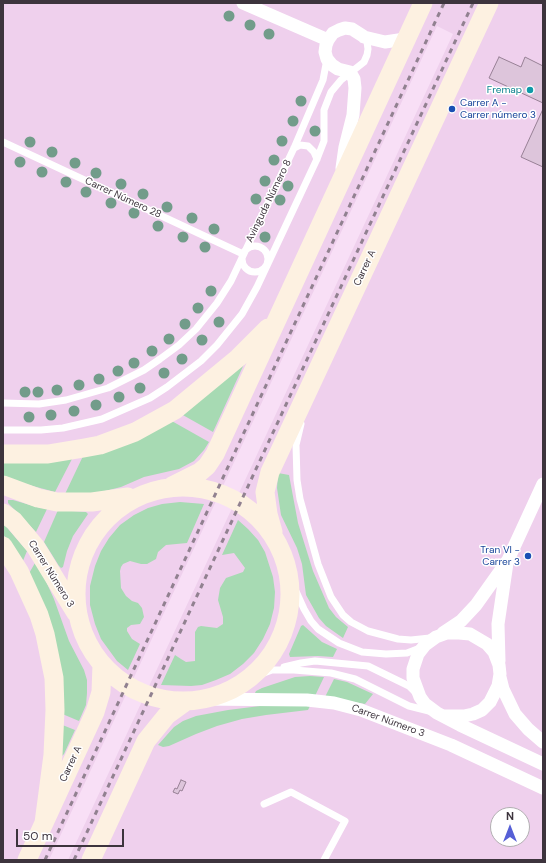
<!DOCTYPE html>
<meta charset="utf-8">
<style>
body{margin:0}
#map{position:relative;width:546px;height:863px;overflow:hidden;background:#f8dff6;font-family:"DM Sans",sans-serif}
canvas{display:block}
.frame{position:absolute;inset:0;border:4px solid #3d343d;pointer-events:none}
.north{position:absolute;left:490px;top:807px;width:40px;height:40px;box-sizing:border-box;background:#fff;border:1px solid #b1aeb1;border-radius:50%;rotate:0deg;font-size:11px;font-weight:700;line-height:16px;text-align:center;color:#3d343d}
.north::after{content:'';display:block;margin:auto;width:14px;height:18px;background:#565fd6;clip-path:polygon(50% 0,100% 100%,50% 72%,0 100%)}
.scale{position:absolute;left:16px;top:829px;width:108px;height:18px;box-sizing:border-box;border:2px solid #3d343d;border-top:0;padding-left:5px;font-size:12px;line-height:14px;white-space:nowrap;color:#3d343d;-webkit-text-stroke:3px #fff;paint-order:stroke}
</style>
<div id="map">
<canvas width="546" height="863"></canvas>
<div class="frame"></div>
<div class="north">N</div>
<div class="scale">50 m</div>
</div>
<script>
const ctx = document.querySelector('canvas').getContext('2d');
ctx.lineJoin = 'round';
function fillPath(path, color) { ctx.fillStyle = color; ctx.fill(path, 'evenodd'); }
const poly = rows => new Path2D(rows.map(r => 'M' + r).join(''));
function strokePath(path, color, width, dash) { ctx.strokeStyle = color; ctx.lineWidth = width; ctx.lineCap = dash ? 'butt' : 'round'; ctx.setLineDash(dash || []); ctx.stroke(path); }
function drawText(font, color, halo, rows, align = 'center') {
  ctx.font = font + ' "DM Sans",sans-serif'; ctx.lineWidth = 3; ctx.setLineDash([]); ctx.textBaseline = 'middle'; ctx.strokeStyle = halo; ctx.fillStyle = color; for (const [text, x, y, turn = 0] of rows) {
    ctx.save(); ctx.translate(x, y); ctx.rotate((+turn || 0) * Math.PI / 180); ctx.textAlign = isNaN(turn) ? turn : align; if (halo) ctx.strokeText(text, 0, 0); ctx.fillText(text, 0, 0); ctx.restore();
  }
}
fillPath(poly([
 [3,3,543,3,543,860,68,860,453,34,437,26,49,860,3,860],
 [498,815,522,815,522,839,498,839]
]), '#efd0ed');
fillPath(poly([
 [245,362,213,432,181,414],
 [170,420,209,442,204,450,194,461,179,469,144,477,121,487,97,493,65,494,84,454],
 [73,457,55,492,3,478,3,460],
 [278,473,289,475,298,523,313,571,329,608,336,617,348,627,343,638,326,626,319,618,306,595,302,564,297,548,281,515,277,488],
 [8,500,13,500,37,507,47,509,36,532,8,503],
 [180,502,204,504,187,543,166,545,158,552,156,559,147,564,141,564,130,561,123,564,121,567,120,571,121,588,126,596,132,601,138,603,142,608,144,617,140,624,131,625,127,628,127,631,132,639,140,644,128,670,117,661,101,639,95,624,90,605,90,586,95,566,101,551,109,538,120,525,134,515,148,508,162,504],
 [58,510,86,512,88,514,73,536,67,551,63,567,61,568,59,566,44,542],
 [238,520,248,529,258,540,265,552,273,577,275,592,274,608,270,624,263,639,254,653,243,664,230,674,216,680,202,685,191,686,161,685,175,655,181,659,186,662,195,661,195,632,198,627,201,626,217,628,223,624,223,617,218,600,220,588,226,578,243,572,245,568,234,553,222,555],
 [3,523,27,551,22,563,3,534],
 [35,563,44,577,54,599,69,641,84,670,87,680,87,693,86,705,79,721,60,713,28,575],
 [303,625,322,642,337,649,333,657,318,656,290,657,289,654,301,626],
 [310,676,324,677,315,696,255,693,256,691,262,688,295,677],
 [334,679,347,682,373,694,365,704,325,697],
 [268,705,310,706,308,710,266,715,242,719,217,726,196,734,169,746,163,747,158,745,174,727,183,721,196,716,228,710],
 [60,724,75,730,64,754,62,756]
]), '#a7dab3');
const building = poly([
 [499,57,521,67,525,57,543,66,543,103,489,78,499,57],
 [543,109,543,167,521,157,543,109],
 [181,780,186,782,182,791,180,790,178,794,173,792,175,788,177,789,181,780]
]);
fillPath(building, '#ddc5db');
strokePath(building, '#988196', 1);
strokePath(poly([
 [3,142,243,254],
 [294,148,300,145,308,146,314,152,317,159],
 '242 259a13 13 0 1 1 26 0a13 13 0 1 1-26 0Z',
 [3,403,39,404,66,400,108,388,144,370,160,359,179,345,196,329,217,303,231,281,294,148,323,80,327,59],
 [301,424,296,445,297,480,300,499,318,564,331,597,343,615,351,622,368,631,398,639,411,640,430,638],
 [3,430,41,430,63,428,102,419,150,398,167,387,201,361,217,345,242,314,257,287,317,159,324,141,324,110,331,92,341,80,364,62,367,55,368,49,367,42,363,36],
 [289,576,304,609,311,621,318,629,339,643,362,652,386,654,407,653,420,648],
 [284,667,301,663,315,661,368,666,409,686,415,692],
 [248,679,272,670,294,670,331,673,355,679,409,706,429,711],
 [264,804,291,792,345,821,324,860]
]), '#fff', 7);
strokePath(poly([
 [243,3,328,40],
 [364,37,385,42,405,39],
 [342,168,345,147,353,115,355,88,354,79,350,72,338,69,332,65,327,59,325,52,326,45,328,40,333,33,339,30,345,28,352,29,363,36],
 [443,633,461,621,476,605,508,560,543,484],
 [499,661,498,624,507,563],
 [500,677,503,689,515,714,528,729,543,742],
 [199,699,307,700,334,703,361,710,451,745,543,788],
 [445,716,464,716,473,714,482,710,490,702,498,686,500,674,499,665,494,652,487,644,470,634,459,633,447,633,436,637,425,645,418,654,413,669,413,678,420,697,425,704,437,713,460,725,543,764]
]), '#fff', 13);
strokePath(poly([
 [3,454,48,454,84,448,100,445,135,432,175,410,238,358,268,328],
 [3,485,38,498,57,502,92,502,128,497],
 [172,486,200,472,207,466,215,454,423,3],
 '76 594a107 107 0 1 1 214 0a107 107 0 1 1-214 0Z',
 [3,513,14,521,35,546,76,613],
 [273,532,268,514,265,492,270,472,489,3],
 [3,546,19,571,39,615,45,634,54,678,55,710,53,755,44,823],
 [27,860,95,712,101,692,102,664],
 [91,860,146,741,167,715,185,702]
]), '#fdf1e1', 19);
strokePath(poly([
 [45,860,444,3],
 [74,860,473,3]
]), '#918190', 3, [5, 5]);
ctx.fillStyle = '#729c8a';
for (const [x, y] of [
 [229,16],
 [250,25],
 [269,34],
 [301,101],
 [293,121],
 [315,131],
 [282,141],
 [30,142],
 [52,152],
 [274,160],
 [20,162],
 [75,163],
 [42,172],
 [96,173],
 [265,181],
 [66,182],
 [121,184],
 [288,186],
 [86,192],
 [143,194],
 [256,199],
 [280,200],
 [111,203],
 [167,207],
 [134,213],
 [192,218],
 [158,226],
 [214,229],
 [183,237],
 [265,237],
 [205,247],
 [211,291],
 [198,308],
 [219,322],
 [185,324],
 [169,339],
 [202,340],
 [152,351],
 [182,359],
 [134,363],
 [118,371],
 [164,373],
 [99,379],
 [79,385],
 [140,388],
 [57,390],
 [25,392],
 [38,392],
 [119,397],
 [96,405],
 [74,411],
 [51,415],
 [29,417]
]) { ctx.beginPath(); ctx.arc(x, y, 5.5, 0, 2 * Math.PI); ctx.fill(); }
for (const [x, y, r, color] of [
 [530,90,4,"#0f9aa8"],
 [452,109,4,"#1a4fb4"],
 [528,556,4,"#1a4fb4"]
]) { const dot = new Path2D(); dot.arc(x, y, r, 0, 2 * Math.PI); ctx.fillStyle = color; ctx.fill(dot); strokePath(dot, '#fff', 1.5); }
drawText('10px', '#0d838f', '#fff', [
 ["Fremap",522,90]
], 'right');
drawText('10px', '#164399', '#fff', [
 ["Carrer A -",460,103],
 ["Carrer número 3",460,115],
 ["Tran VI -",520,550,"right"],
 ["Carrer 3",520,562,"right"]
], 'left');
drawText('10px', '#3d343d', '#fff', [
 ["Carrer Número 28",123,198,25],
 ["Avinguda Número 8",269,201,-64],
 ["Carrer A",365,268,-65],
 ["Carrer Número 3",51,574,58],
 ["Carrer Número 3",388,721,20],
 ["Carrer A",71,764,-65]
]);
</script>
